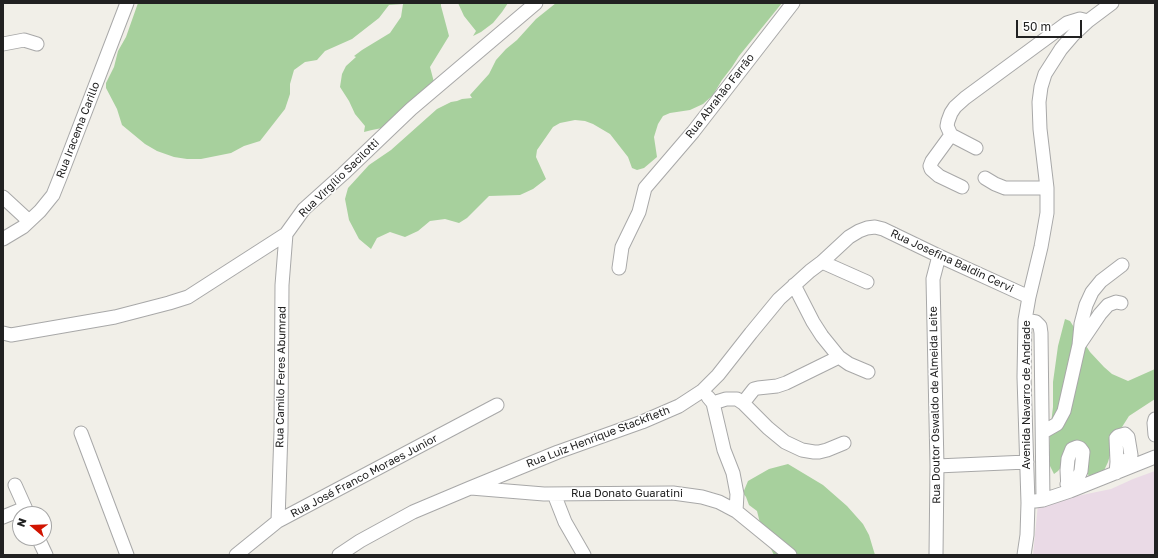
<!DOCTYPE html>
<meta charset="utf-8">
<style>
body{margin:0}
#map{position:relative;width:1158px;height:558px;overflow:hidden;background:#f1efe8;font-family:"Golos Text",sans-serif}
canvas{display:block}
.frame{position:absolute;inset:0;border:4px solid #212121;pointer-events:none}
.north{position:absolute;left:12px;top:506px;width:40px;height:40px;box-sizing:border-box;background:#fff;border:1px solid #a6a6a6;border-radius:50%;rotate:289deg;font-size:11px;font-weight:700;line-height:16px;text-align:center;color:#212121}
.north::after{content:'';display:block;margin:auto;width:14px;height:18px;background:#d11401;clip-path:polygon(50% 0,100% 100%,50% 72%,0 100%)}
.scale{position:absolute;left:1016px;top:20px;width:66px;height:18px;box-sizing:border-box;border:2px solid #212121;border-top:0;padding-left:5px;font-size:12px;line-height:14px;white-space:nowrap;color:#212121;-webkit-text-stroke:3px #fff;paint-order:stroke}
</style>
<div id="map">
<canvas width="1158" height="558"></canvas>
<div class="frame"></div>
<div class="north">N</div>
<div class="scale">50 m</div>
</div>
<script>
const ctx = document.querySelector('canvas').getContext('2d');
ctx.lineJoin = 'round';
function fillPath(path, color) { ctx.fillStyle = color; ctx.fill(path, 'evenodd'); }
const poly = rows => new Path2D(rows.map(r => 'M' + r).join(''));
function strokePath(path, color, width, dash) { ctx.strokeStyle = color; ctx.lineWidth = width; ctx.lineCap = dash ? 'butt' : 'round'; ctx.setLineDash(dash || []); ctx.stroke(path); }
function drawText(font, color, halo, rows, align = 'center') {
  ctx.font = font + ' "Golos Text",sans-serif'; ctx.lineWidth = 3; ctx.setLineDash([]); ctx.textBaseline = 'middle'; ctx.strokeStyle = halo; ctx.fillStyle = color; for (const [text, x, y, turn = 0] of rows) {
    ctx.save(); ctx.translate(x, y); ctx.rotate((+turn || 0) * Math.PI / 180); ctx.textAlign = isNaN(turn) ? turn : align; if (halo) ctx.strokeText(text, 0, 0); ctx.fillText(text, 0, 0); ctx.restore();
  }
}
fillPath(poly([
 [1155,471,1155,555,1033,555,1038,504,1111,489,1133,479]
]), '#eadae6');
fillPath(poly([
 [138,3,441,3,441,6,449,36,430,67,435,86,387,127,372,130,364,132,365,126,355,114,349,101,340,87,342,74,346,66,356,57,354,56,362,50,390,33,401,17,403,4,389,5,379,18,352,39,325,51,317,60,305,62,294,70,290,84,290,94,285,109,260,141,244,146,231,153,201,159,187,159,174,157,157,151,145,144,122,125,117,109,106,88,106,83,114,67,118,51,126,37],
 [458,3,508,3,502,12,493,23,481,32,473,36,476,31,464,16],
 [556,3,782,3,739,56,732,67,722,80,713,95,703,104,690,110,670,113,663,116,658,124,654,137,657,157,644,168,637,170,632,168,628,157,610,134,593,124,585,121,575,120,560,123,553,127,537,150,536,157,546,179,533,189,520,195,489,196,467,218,459,223,445,219,430,221,418,231,405,237,390,232,377,238,371,249,359,239,349,220,345,199,348,188,369,165,391,150,437,109,451,102,457,101,462,99,472,98,470,95,489,74,496,60,506,49,517,40,536,19],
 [1065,319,1070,321,1090,352,1104,367,1112,374,1128,381,1155,369,1155,399,1129,416,1115,438,1108,462,1100,479,1089,479,1086,463,1078,459,1067,460,1058,471,1054,474,1050,466,1049,458,1050,432,1053,407,1053,382,1058,346],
 [788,464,823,485,847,506,863,524,869,535,875,555,774,555,762,531,757,511,749,505,746,497,743,493,748,481,769,469]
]), '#a7d09d');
const minor = poly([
 [3,44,24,40,37,44],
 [951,135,932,161,930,166,931,169,939,176,962,187],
 [976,148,951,135,947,126,948,121,951,113,955,107,965,98,1067,23,1080,19,1088,21],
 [985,178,995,184,1005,188,1047,188],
 [3,197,29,221],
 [3,239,23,227,40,211,53,195,61,175,127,3],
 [822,262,867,282],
 [619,268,622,247,639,212,645,188,693,132,793,3],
 [794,285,813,322,822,336,839,357,849,364,868,372],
 [1025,320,1036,322,1040,326,1041,333,1043,500],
 [3,333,11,335,115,317,169,303,188,297,286,234,304,209,343,174,411,109,536,3],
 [1079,345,1100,314,1108,305,1116,302,1121,303],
 [708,397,713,403,724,450,733,473,737,494,736,511],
 [713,403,726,399,737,399,743,403,768,428,785,442,802,450,814,452,819,452,827,450,844,443],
 [743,403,754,389,758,388,777,386,786,383,839,357],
 [1155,419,1154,423,1155,435],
 [1043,432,1057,424,1064,411,1079,345,1081,324,1086,305,1092,292,1101,281,1122,265],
 [81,433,127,555],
 [937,466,1027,462],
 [1116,473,1117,462,1116,438,1118,436,1125,434,1128,437,1131,455,1130,458,1127,460,1117,462],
 [1067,484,1073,482,1078,478,1081,471,1083,452,1080,448,1077,447,1072,449,1068,459,1067,470,1068,491],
 [15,485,28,514],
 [471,488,544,494,673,493,702,497,719,502,736,511,790,555],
 [554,494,565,522,584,555],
 [1035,501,1043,500,1070,491,1155,457],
 [3,517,25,508],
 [278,521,281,431,282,285,286,234],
 [38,538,46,555],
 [236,555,278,521,497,405],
 [339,555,360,541,413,512,470,488,558,452,642,422,679,406,702,391,718,375,751,333,779,299,810,271,822,262,849,237,859,231,867,228,875,227,883,229,939,256,1029,297],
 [936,555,937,466,933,279,939,256],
 [1024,555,1027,535,1028,503,1024,377,1025,320,1029,297,1041,247,1047,213,1047,188,1040,129,1039,102,1041,87,1045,74,1061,49,1073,35,1088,21,1112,3]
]);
strokePath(minor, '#a8a8a8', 15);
strokePath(minor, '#fff', 13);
drawText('11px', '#212121', '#fff', [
 ["Rua Abrahão Farrão",720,96,-52],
 ["Rua Iracema Carillo",78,130,-69],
 ["Rua Virgílio Sacilotti",339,178,-44],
 ["Rua Josefina Baldin Cervi",952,261,25],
 ["Rua Camilo Feres Abumrad",281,377,-89],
 ["Avenida Navarro de Andrade",1027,395,-90],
 ["Rua Doutor Oswaldo de Almeida Leite",935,405,-91],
 ["Rua Luiz Henrique Stackfleth",598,437,-21],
 ["Rua José Franco Moraes Junior",364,476,-28],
 ["Rua Donato Guaratini",627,494]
]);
</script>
